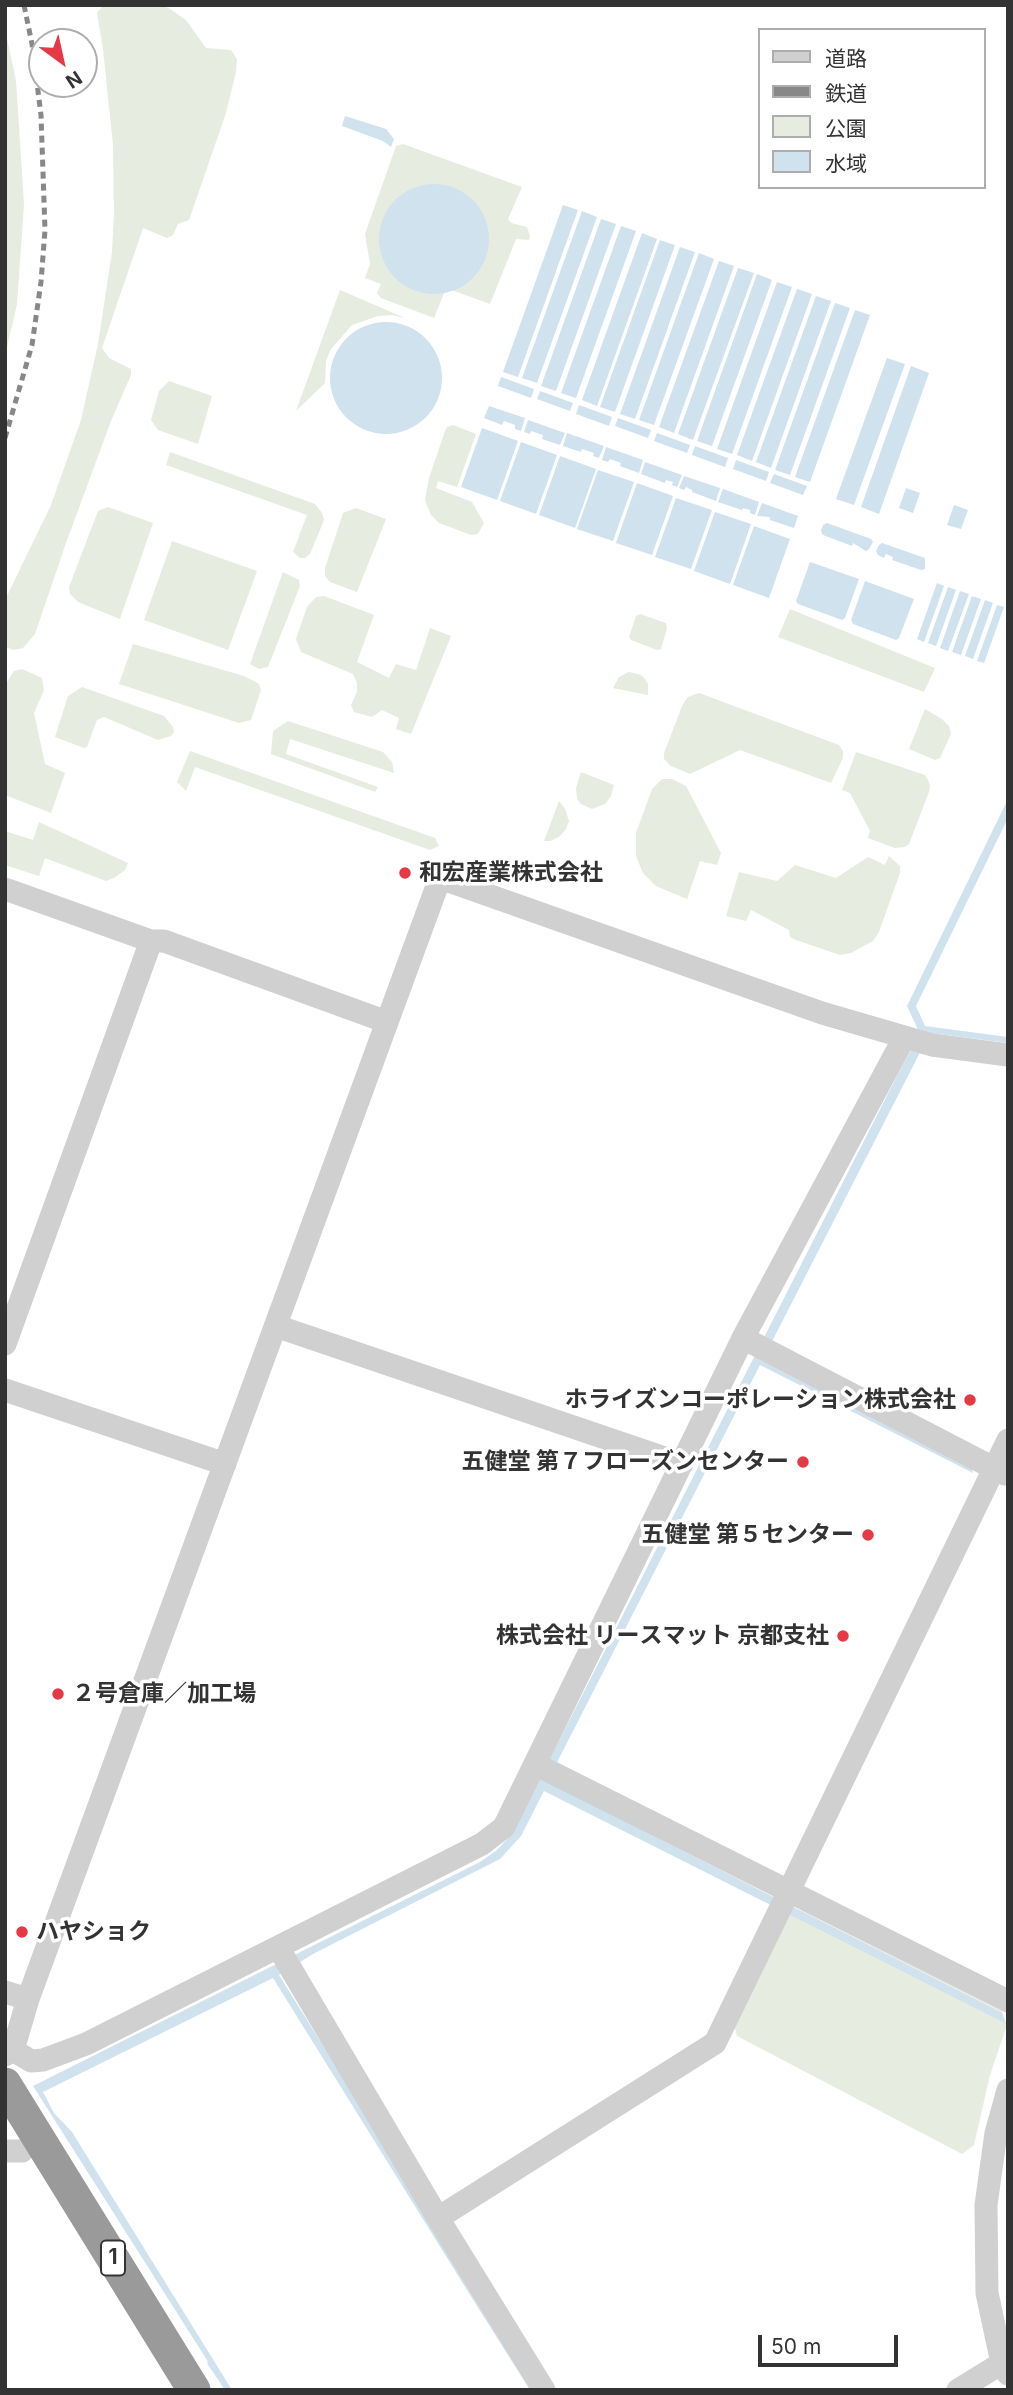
<!DOCTYPE html>
<meta charset="utf-8">
<style>
body{margin:0}
#map{position:relative;width:1013px;height:2395px;overflow:hidden;background:#fff;font-family:Inter,"Noto Sans JP",sans-serif}
canvas{display:block}
.frame{position:absolute;inset:0;border:7px solid #333;pointer-events:none}
.legend{position:absolute;left:758px;top:28px;width:228px;height:161px;box-sizing:border-box;background:#fff;border:2px solid #adadad;margin:0;padding:9px 12px;list-style:none;font-size:21px;color:#333}
.legend li{display:flex;align-items:center;gap:14px;height:35px}
.legend b{width:35px;border:2px solid #adadad}
.north{position:absolute;left:28px;top:28px;width:70px;height:70px;box-sizing:border-box;background:#fff;border:2px solid #adadad;border-radius:50%;rotate:147deg;font-size:19px;font-weight:700;line-height:28px;text-align:center;color:#333}
.north::after{content:'';display:block;margin:auto;width:24px;height:32px;background:#e63946;clip-path:polygon(50% 0,100% 100%,50% 72%,0 100%)}
.scale{position:absolute;left:758px;top:2335px;width:140px;height:32px;box-sizing:border-box;border:4px solid #333;border-top:0;padding-left:9px;font-size:21px;line-height:24px;white-space:nowrap;color:#333;-webkit-text-stroke:5px #fff;paint-order:stroke}
</style>
<div id="map">
<canvas width="1013" height="2395"></canvas>
<div class="frame"></div>
<ul class="legend">
<li><b style="height:9px;background:#d0d0d0"></b>道路</li>
<li><b style="height:9px;background:#888"></b>鉄道</li>
<li><b style="height:19px;background:#e6ecdf"></b>公園</li>
<li><b style="height:19px;background:#cfe2ee"></b>水域</li>
</ul>
<div class="north">N</div>
<div class="scale">50 m</div>
</div>
<script>
const ctx = document.querySelector('canvas').getContext('2d');
ctx.lineJoin = 'round';
function fillPath(path, color) { ctx.fillStyle = color; ctx.fill(path, 'evenodd'); }
const poly = rows => new Path2D(rows.map(r => 'M' + r).join(''));
function strokePath(path, color, width, dash) { ctx.strokeStyle = color; ctx.lineWidth = width; ctx.lineCap = dash ? 'butt' : 'round'; ctx.setLineDash(dash || []); ctx.stroke(path); }
function drawText(font, color, halo, rows, align = 'center') {
  ctx.font = font + ' Inter,"Noto Sans JP",sans-serif'; ctx.lineWidth = 7; ctx.setLineDash([]); ctx.textBaseline = 'middle'; ctx.strokeStyle = halo; ctx.fillStyle = color; for (const [text, x, y, turn = 0] of rows) {
    ctx.save(); ctx.translate(x, y); ctx.rotate((+turn || 0) * Math.PI / 180); ctx.textAlign = isNaN(turn) ? turn : align; if (halo) ctx.strokeText(text, 0, 0); ctx.fillText(text, 0, 0); ctx.restore();
  }
}
fillPath(poly([
 [103,5,162,5,170,9,186,20,206,48,231,50,237,59,236,72,226,113,189,220,178,224,173,235,167,238,143,228,102,348,109,358,131,369,131,375,111,421,66,543,35,634,23,648,14,650,5,647,5,600,51,505,81,420,98,344,112,252,114,213,113,145,103,49,97,13],
 [5,29,16,81,24,204,17,304,5,356],
 [403,144,522,187,508,219,511,223,527,227,530,236,529,240,516,239,490,304,446,288,434,318,381,298,377,293,381,284,365,278,370,264,365,234,396,146],
 [340,290,405,318,392,315,378,316,352,325,331,349,326,361,325,383,296,411],
 [169,381,212,396,198,444,158,430,151,420,159,391],
 [453,425,476,434,457,487,438,481,436,488,472,502,484,523,478,534,471,535,439,523,431,515,425,500,429,478,445,431,447,427],
 [170,452,315,504,322,513,324,520,310,554,305,558,300,558,293,552,307,515,166,465],
 [108,507,153,523,120,619,78,602,70,594,69,587,98,511],
 [356,508,386,519,357,592,330,582,325,576,325,568,343,513],
 [172,541,257,571,228,650,144,620],
 [283,572,299,580,300,586,268,667,259,669,250,664],
 [324,596,374,615,357,662,389,678,396,664,416,670,430,628,451,636,411,734,396,729,399,718,382,710,372,717,354,712,351,705,357,692,357,683,353,674,301,652,296,639,307,607,316,597],
 [790,609,935,668,924,692,778,637],
 [640,614,666,623,667,628,661,649,657,650,631,640,629,637,636,616],
 [133,644,244,676,254,681,259,684,261,690,251,720,239,723,119,684],
 [22,669,42,678,44,690,34,713,45,764,65,773,51,813,5,795,5,685,14,671],
 [629,672,641,675,645,679,648,684,648,695,613,688,619,677],
 [82,687,164,716,173,727,174,732,171,736,158,740,104,717,97,720,87,747,84,748,55,737,68,696],
 [699,693,839,745,843,751,843,758,831,783,740,750,690,774,671,766,664,759,664,753,683,704,688,697],
 [925,709,942,719,949,726,951,734,940,758,935,760,909,749],
 [288,721,383,752,392,762,394,773,290,739,286,754,378,787,375,792,271,754,273,731],
 [190,751,435,838,439,846,430,850,195,767,186,791,177,782],
 [856,752,925,775,928,780,930,786,929,792,909,844,905,847,895,848,868,838,870,831,850,793,842,790],
 [581,772,614,785,611,796,605,804,592,809,581,804,577,799,576,788],
 [662,779,672,779,686,786,721,853,717,865,700,861,687,899,656,886,643,873,636,856,636,833,652,789],
 [559,801,565,809,569,821,566,829,559,837,550,841,544,841],
 [39,822,128,863,125,870,114,878,106,881,45,858,39,876,5,865,5,831,33,840],
 [889,856,900,866,900,873,879,932,873,941,851,953,840,955,796,940,790,937,789,930,751,910,746,921,726,916,739,872,777,881,795,865,836,878,868,857,885,865],
 [802,1911,1002,2011,1007,2025,990,2075,974,2145,962,2154,737,2036,733,2021,786,1915]
]), '#e6ecdf');
fillPath(poly([
 [345,116,386,129,394,139,391,147,383,141,342,126],
 '379 239a55 55 0 1 1 110 0a55 55 0 1 1-110 0Z',
 [563,205,578,210,518,377,503,372],
 [582,211,597,217,537,383,522,378],
 [601,219,616,224,556,391,541,386],
 [621,226,636,231,576,398,561,393],
 [642,233,657,239,597,406,582,400],
 [660,240,675,245,615,412,600,407],
 [680,247,695,252,635,419,620,414],
 [699,253,714,259,654,425,639,420],
 [719,261,734,266,674,433,659,427],
 [738,268,754,273,693,440,678,434],
 [757,274,772,280,712,446,697,441],
 [777,282,792,287,732,454,717,449],
 [797,289,812,294,752,461,737,455],
 [816,296,831,301,771,468,756,462],
 [835,303,850,308,790,475,775,470],
 [855,310,870,315,810,482,795,477],
 '330 378a56 56 0 1 1 112 0a56 56 0 1 1-112 0Z',
 [887,358,905,364,854,505,836,499],
 [911,366,929,373,879,514,861,507],
 [501,377,534,389,531,398,498,386],
 [540,391,573,403,570,411,537,399],
 [579,405,612,417,609,426,576,414],
 [489,406,525,418,521,431,515,429,515,425,504,421,502,425,484,418],
 [618,418,651,430,648,438,615,426],
 [528,420,565,433,560,445,542,439,543,435,531,431,530,434,524,432],
 [482,428,518,441,497,500,461,487],
 [567,433,604,446,599,458,593,456,594,453,582,449,581,452,563,446],
 [657,433,690,445,687,453,654,441],
 [521,442,557,455,536,514,500,501],
 [695,446,728,458,725,467,692,455],
 [606,447,643,460,639,473,620,466,621,463,610,459,608,462,602,460],
 [560,456,596,469,575,528,539,515],
 [736,460,769,472,766,481,733,469],
 [645,462,682,475,677,487,672,485,673,482,666,480,665,483,641,474],
 [598,470,634,482,613,541,577,529],
 [774,474,807,486,803,495,770,483],
 [684,476,720,488,716,501,692,492,692,490,686,487,684,490,679,488],
 [637,483,673,496,652,555,616,543],
 [906,488,920,493,913,513,899,508],
 [723,489,759,502,755,515,750,513,750,510,743,508,742,510,718,502],
 [676,498,712,510,691,569,655,557],
 [762,503,798,516,794,528,770,520,770,517,757,516],
 [954,505,968,510,961,529,947,525],
 [715,512,751,524,730,584,694,571],
 [827,523,871,539,873,542,869,549,866,551,853,543,852,546,823,535,821,531,823,525],
 [754,526,790,539,769,598,733,585],
 [882,543,925,558,925,569,921,570,892,560,893,557,886,554,884,558,878,555,876,551,879,545],
 [810,562,859,579,845,618,842,620,798,604,796,601],
 [865,581,914,599,899,638,896,640,853,624,851,620],
 [937,583,944,586,924,642,917,639],
 [948,587,956,590,936,646,928,643],
 [960,591,969,594,948,651,940,648],
 [972,596,981,599,961,655,952,652],
 [985,600,993,603,973,659,965,656],
 [997,605,1004,607,984,663,977,661],
 [1008,799,1008,818,916,1006,925,1026,1008,1037,1008,1043,930,1033,763,1359,971,1465,973,1473,760,1365,547,1782,1002,2013,1005,2023,544,1791,521,1836,500,1859,313,1954,279,1975,537,2390,530,2390,477,2306,273,1978,43,2092,54,2113,72,2132,232,2390,226,2390,33,2086,480,1862,497,1850,511,1835,902,1066,920,1034,907,1006]
]), '#cfe2ee');
strokePath(poly([
 [210,2363,228,2390]
]), '#cfe2ee', 5);
strokePath(poly([
 [5,889,151,941,164,941,387,1022],
 [276,1326,682,1464],
 [743,1338,1005,1474],
 [5,1344,151,941],
 [5,1390,225,1464],
 [537,1765,1008,2001],
 [278,1947,438,2218,544,2390],
 [5,1992,28,1999],
 [13,2050,31,2061,43,2060,86,2044,482,1844,504,1827,743,1338,904,1038],
 [5,2055,13,2050,28,1999,440,878,822,1013,932,1045,1008,1055],
 [1008,2090,996,2133,986,2205,987,2293,1002,2363,1008,2374],
 [5,2151,22,2151],
 [438,2218,715,2043,1008,1440],
 [958,2390,1002,2363]
]), '#d0d0d0', 23);
strokePath(poly([
 [5,2084,194,2390]
]), '#9a9a9a', 33);
strokePath(poly([
 [5,438,32,345,41,282,45,230,41,115,32,44,24,5]
]), '#888', 5, [7, 5]);
for (const [x, y, r, color] of [
 [405,873,7,"#e63946"],
 [970,1400,7,"#e63946"],
 [803,1462,7,"#e63946"],
 [868,1535,7,"#e63946"],
 [843,1636,7,"#e63946"],
 [58,1694,7,"#e63946"],
 [22,1932,7,"#e63946"]
]) { const dot = new Path2D(); dot.arc(x, y, r, 0, 2 * Math.PI); ctx.fillStyle = color; ctx.fill(dot); strokePath(dot, '#fff', 2.5); }
for (const [x, y, w] of [
 [113,2258,24]
]) { const box = new Path2D(); box.roundRect(x - w / 2, y - 17.5, w, 35, 5); ctx.fillStyle = '#fff'; ctx.fill(box); strokePath(box, '#333', 2); }
drawText('bold 21px', '#333', null, [
 ["1",113,2258]
]);
drawText('bold 23px', '#333', '#fff', [
 ["和宏産業株式会社",419,873,"left"],
 ["ホライズンコーポレーション株式会社",956,1400],
 ["五健堂 第７フローズンセンター",789,1462],
 ["五健堂 第５センター",854,1535],
 ["株式会社 リースマット 京都支社",829,1636],
 ["２号倉庫／加工場",72,1694,"left"],
 ["ハヤショク",36,1932,"left"]
], 'right');
</script>
